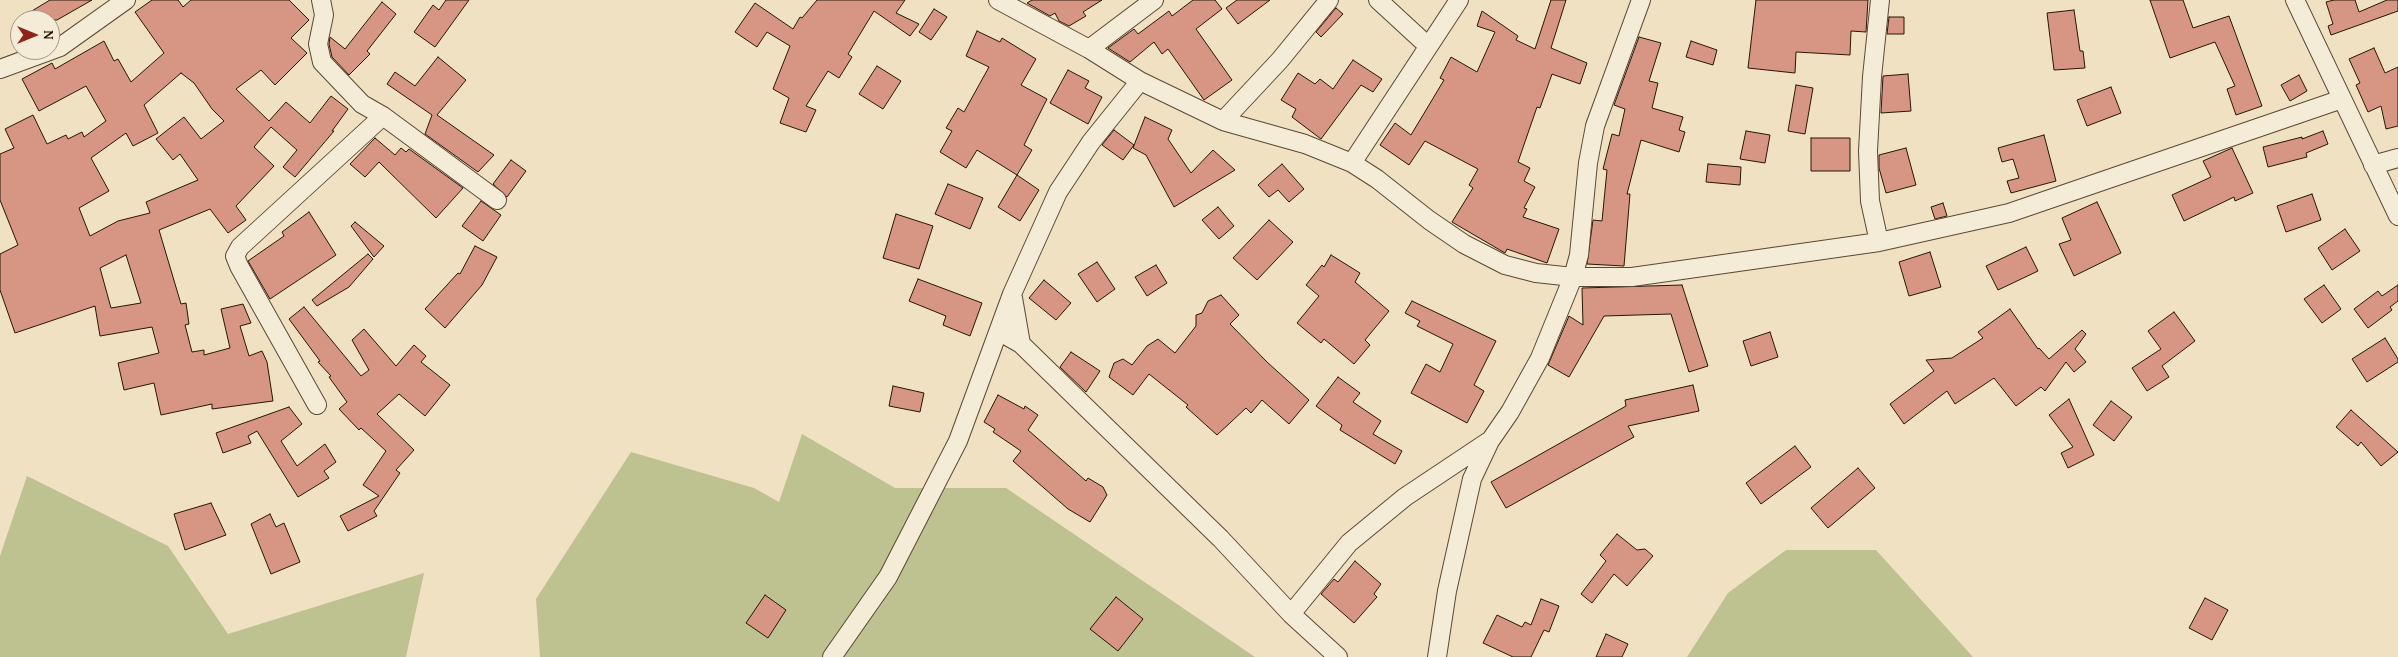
<!DOCTYPE html>
<style>
body{margin:0}
#map{position:relative;width:2398px;height:657px;overflow:hidden;background:#f0e1c2;font-family:"Gentium Book Plus",serif}
canvas{display:block}
.north{position:absolute;left:10px;top:10px;width:50px;height:50px;box-sizing:border-box;background:#f5ecd7;border:1px solid #a39683;border-radius:50%;rotate:90deg;font-size:14px;font-weight:700;line-height:20px;text-align:center;color:#281604}
.north::after{content:'';display:block;margin:auto;width:18px;height:22px;background:#8f2418;clip-path:polygon(50% 0,100% 100%,50% 72%,0 100%)}
</style>
<div id="map">
<canvas width="2398" height="657"></canvas>
<div class="north">N</div>
</div>
<script>
const ctx = document.querySelector('canvas').getContext('2d');
ctx.lineJoin = 'round';
function fillPath(path, color) { ctx.fillStyle = color; ctx.fill(path, 'evenodd'); }
const poly = rows => new Path2D(rows.map(r => 'M' + r).join(''));
function strokePath(path, color, width, dash) { ctx.strokeStyle = color; ctx.lineWidth = width; ctx.lineCap = dash ? 'butt' : 'round'; ctx.setLineDash(dash || []); ctx.stroke(path); }
fillPath(poly([
 [802,434,895,488,1006,488,1255,657,540,657,536,599,631,452,754,488,779,502],
 [27,476,168,546,228,634,424,573,406,657,0,657,0,556],
 [1786,550,1876,550,1973,657,1687,657,1728,593]
]), '#bec190');
const building = poly([
 [50,0,92,0,57,20,17,20,50,0],
 [152,0,178,0,183,7,191,0,289,0,309,20,291,38,307,53,275,85,261,70,236,89,269,121,286,102,310,123,331,96,348,109,332,131,334,131,295,177,283,167,297,150,271,127,254,147,274,166,236,206,246,220,228,233,210,209,159,230,181,304,186,303,189,324,185,325,192,352,204,350,204,355,230,348,221,309,243,304,251,323,240,326,249,356,262,351,267,362,273,401,212,409,212,404,161,415,154,383,124,390,118,363,159,353,152,327,100,336,95,306,15,333,0,290,0,254,18,245,0,200,0,154,14,148,5,129,33,115,47,144,66,135,68,139,82,132,84,137,106,121,86,86,39,111,22,79,52,63,55,69,104,41,114,61,118,59,131,82,164,53,135,12,152,0],
 [181,73,194,83,212,109,224,121,201,139,184,117,156,139,173,160,180,154,198,180,146,202,150,213,118,221,90,236,79,208,109,191,91,158,126,133,133,146,158,133,144,105,181,73],
 [126,255,141,303,111,308,100,268,126,255],
 [446,0,469,0,435,47,414,32,433,5,439,10,446,0],
 [817,0,905,0,896,13,919,24,910,36,874,11,848,54,852,57,839,78,828,71,806,106,816,110,806,132,780,123,789,98,773,89,790,46,767,32,757,47,735,32,755,3,793,29,800,17,802,18,817,0],
 [1032,0,1102,0,1083,12,1086,16,1069,26,1059,21,1055,13,1050,16,1027,3,1032,0],
 [1193,0,1215,0,1222,9,1196,29,1232,80,1204,100,1168,49,1162,54,1154,42,1130,62,1108,48,1134,29,1138,34,1169,11,1172,16,1193,0],
 [1237,0,1270,0,1238,24,1226,8,1237,0],
 [1551,0,1566,0,1551,48,1587,63,1580,84,1552,74,1540,108,1537,107,1518,162,1530,168,1524,181,1535,187,1524,208,1527,209,1523,217,1559,229,1547,263,1507,249,1505,253,1452,222,1473,188,1469,185,1478,169,1425,141,1409,165,1380,145,1395,123,1411,135,1444,80,1440,78,1451,57,1477,72,1495,32,1477,26,1482,11,1518,36,1516,40,1535,49,1551,0],
 [1756,0,1868,0,1866,32,1851,31,1850,55,1796,52,1795,73,1748,68,1756,0],
 [2150,0,2183,0,2193,28,2229,16,2262,106,2236,115,2227,89,2235,86,2215,42,2170,58,2150,0],
 [2334,0,2355,0,2359,12,2387,0,2398,0,2398,11,2331,35,2328,26,2333,24,2326,2,2334,0],
 [382,2,396,14,367,51,370,54,349,75,332,57,329,44,330,37,345,49,382,2],
 [1336,8,1343,14,1321,37,1316,32,1336,8],
 [934,9,947,17,931,40,919,32,934,9],
 [2074,10,2080,51,2083,51,2085,68,2054,70,2047,13,2074,10],
 [1889,17,1904,17,1904,34,1887,34,1889,17],
 [977,31,1000,42,1002,38,1036,59,1021,85,1047,99,1024,145,1032,150,1017,175,977,150,966,168,940,152,952,131,946,128,958,108,964,112,989,67,966,56,977,31],
 [1639,37,1661,43,1649,81,1658,83,1652,108,1683,117,1679,130,1685,132,1679,152,1641,140,1627,194,1630,194,1624,266,1587,264,1593,220,1602,221,1607,170,1603,169,1612,134,1619,136,1625,109,1614,105,1639,37],
 [1691,41,1717,50,1713,65,1686,57,1691,41],
 [2374,48,2385,73,2398,67,2398,126,2386,129,2381,106,2368,112,2356,85,2360,83,2349,59,2374,48],
 [438,57,466,80,437,115,494,155,478,172,425,134,432,115,387,84,395,72,415,86,438,57],
 [1353,60,1382,79,1373,92,1361,85,1321,139,1292,117,1296,109,1281,100,1298,73,1315,84,1320,79,1333,89,1353,60],
 [877,66,901,81,883,109,859,94,877,66],
 [1068,70,1089,81,1085,88,1102,97,1088,124,1050,103,1068,70],
 [1908,74,1911,111,1881,113,1883,76,1908,74],
 [2299,75,2307,91,2290,101,2281,85,2299,75],
 [1796,85,1813,88,1805,134,1788,131,1796,85],
 [2111,87,2121,113,2087,126,2077,100,2111,87],
 [1145,117,1172,130,1168,139,1191,173,1213,150,1235,170,1174,207,1146,155,1133,148,1145,117],
 [1114,130,1134,145,1123,160,1102,145,1114,130],
 [1746,131,1770,135,1765,163,1740,159,1746,131],
 [2323,131,2328,144,2306,153,2307,157,2268,167,2263,147,2302,137,2302,139,2323,131],
 [2044,135,2056,181,2011,193,2007,181,2019,178,2013,159,2002,162,1998,148,2044,135],
 [375,138,395,155,401,148,406,152,409,149,463,188,436,218,379,162,365,177,350,164,375,138],
 [1811,138,1850,138,1850,171,1811,171,1811,138],
 [1906,148,1916,185,1886,193,1879,168,1879,155,1906,148],
 [2232,148,2253,193,2235,201,2234,197,2184,221,2172,195,2211,177,2203,161,2232,148],
 [511,160,526,171,507,197,493,184,511,160],
 [1282,164,1304,189,1289,202,1278,190,1269,197,1258,185,1282,164],
 [1708,164,1741,167,1740,185,1706,182,1708,164],
 [1017,175,1039,190,1020,221,998,207,1017,175],
 [948,184,983,198,970,229,935,214,948,184],
 [2312,194,2321,220,2286,232,2277,206,2312,194],
 [481,201,501,215,483,241,462,226,481,201],
 [2097,202,2121,253,2074,276,2059,244,2071,240,2062,218,2097,202],
 [1943,203,1947,216,1935,219,1931,207,1943,203],
 [1218,207,1234,226,1219,239,1202,220,1218,207],
 [309,212,336,255,270,299,248,261,284,236,282,232,309,212],
 [896,214,933,226,919,269,883,258,896,214],
 [1269,220,1293,242,1257,280,1233,258,1269,220],
 [355,222,384,246,374,257,351,226,355,222],
 [2345,229,2360,251,2332,270,2318,248,2345,229],
 [475,246,497,257,482,285,445,328,425,309,458,273,460,274,475,246],
 [2026,247,2038,271,1998,290,1986,266,2026,247],
 [1930,252,1941,287,1909,296,1899,262,1930,252],
 [368,254,373,259,349,287,317,306,312,300,368,254],
 [1331,255,1360,273,1355,282,1389,311,1365,340,1370,345,1354,364,1324,339,1321,343,1297,323,1319,296,1306,285,1322,265,1324,267,1331,255],
 [1097,262,1115,289,1097,302,1078,274,1097,262],
 [1156,265,1167,283,1147,296,1135,277,1156,265],
 [918,279,982,303,970,336,943,325,946,316,909,301,918,279],
 [1044,280,1071,303,1056,320,1029,298,1044,280],
 [1682,285,1708,366,1689,372,1671,314,1604,316,1569,377,1548,365,1569,316,1583,325,1582,288,1682,285],
 [2324,285,2341,309,2322,323,2304,299,2324,285],
 [2398,285,2398,301,2390,307,2392,310,2368,328,2354,309,2378,291,2382,296,2398,285],
 [1221,295,1239,315,1230,324,1267,362,1309,400,1289,424,1262,400,1251,413,1246,408,1217,435,1186,407,1188,405,1149,374,1133,395,1109,377,1114,363,1123,359,1132,365,1147,346,1158,339,1175,353,1196,326,1196,315,1202,313,1208,301,1221,295],
 [1412,301,1496,341,1474,385,1484,391,1467,423,1411,393,1426,364,1440,372,1453,344,1417,326,1420,321,1405,313,1412,301],
 [304,307,361,376,369,370,352,340,364,329,396,366,414,345,426,356,421,362,450,385,425,416,399,394,377,414,414,450,396,470,400,473,374,511,377,516,348,531,340,516,379,496,363,485,386,451,361,428,359,430,339,409,347,402,329,377,331,376,318,362,320,361,289,319,304,307],
 [2010,309,2038,349,2039,348,2049,359,2082,330,2086,334,2075,349,2086,362,2074,372,2066,362,2045,391,2041,387,2016,406,1994,378,1955,404,1947,391,1904,424,1890,404,1934,371,1926,360,1952,358,1983,338,1978,332,2010,309],
 [2174,312,2195,341,2162,366,2169,377,2147,391,2132,368,2161,349,2148,331,2174,312],
 [1770,332,1778,357,1751,366,1743,341,1770,332],
 [2385,338,2398,359,2398,362,2367,382,2352,359,2385,338],
 [1071,352,1100,371,1086,392,1060,367,1071,352],
 [1338,377,1360,393,1353,402,1381,421,1373,434,1402,451,1395,464,1340,430,1342,425,1316,406,1338,377],
 [1693,385,1699,411,1628,426,1634,437,1506,508,1491,482,1626,406,1625,400,1693,385],
 [893,386,924,393,920,412,889,406,893,386],
 [998,395,1024,409,1025,406,1038,415,1028,430,1086,481,1088,478,1103,487,1107,495,1090,522,1068,509,1013,461,1021,451,993,432,995,429,984,422,998,395],
 [2069,399,2094,455,2068,468,2061,453,2073,447,2049,415,2069,399],
 [2111,401,2132,417,2114,441,2093,425,2111,401],
 [289,407,302,424,281,441,297,466,325,444,336,462,324,471,329,478,298,497,257,431,248,436,251,443,223,453,216,433,289,407],
 [2351,410,2398,452,2381,466,2361,442,2358,446,2336,427,2351,410],
 [1795,446,1811,467,1761,504,1746,483,1795,446],
 [1858,468,1875,488,1828,528,1811,508,1858,468],
 [211,503,226,535,185,550,174,514,211,503],
 [270,514,276,527,284,523,300,562,271,574,251,524,270,514],
 [1617,534,1637,550,1645,549,1653,556,1627,586,1614,574,1592,603,1581,594,1606,561,1600,555,1617,534],
 [1355,561,1381,584,1374,594,1377,597,1354,623,1321,594,1334,579,1338,582,1355,561],
 [765,595,786,610,768,638,746,623,765,595],
 [1116,597,1143,619,1118,651,1090,629,1116,597],
 [2205,598,2228,610,2212,640,2189,628,2205,598],
 [1541,599,1559,606,1549,632,1544,630,1531,657,1513,657,1483,643,1497,615,1522,627,1525,622,1531,625,1541,599],
 [1606,634,1628,644,1622,657,1596,657,1606,634]
]);
fillPath(building, '#d79583');
strokePath(building, '#281604', 1);
const minor = poly([
 [998,0,1089,49,1140,81,1223,121,1305,144,1352,163,1377,179,1429,220,1464,244,1505,265,1536,273,1573,277,1632,277,1879,242,2009,213,2342,99],
 [1378,0,1428,46],
 [2295,0,2398,216],
 [1089,49,1154,0],
 [0,69,60,47,126,0],
 [383,116,497,200],
 [1223,121,1280,60,1329,0],
 [1352,163,1459,0],
 [2373,165,2398,158],
 [1879,242,1870,201,1868,151,1872,77,1880,0],
 [1013,298,1021,344],
 [1000,332,1021,344,1221,539,1291,614,1338,657],
 [317,405,239,266,235,256,240,247,383,116,362,104,322,62,318,44,324,15,321,0],
 [1291,614,1349,543,1405,497,1489,441],
 [832,657,888,577,958,441,1012,294,1058,192,1091,142,1140,81],
 [1437,657,1447,591,1472,479,1490,441,1510,412,1540,358,1573,277,1579,255,1588,163,1595,126,1641,0]
]);
strokePath(minor, '#5a4934', 20);
strokePath(minor, '#f5ecd7', 18);
</script>
